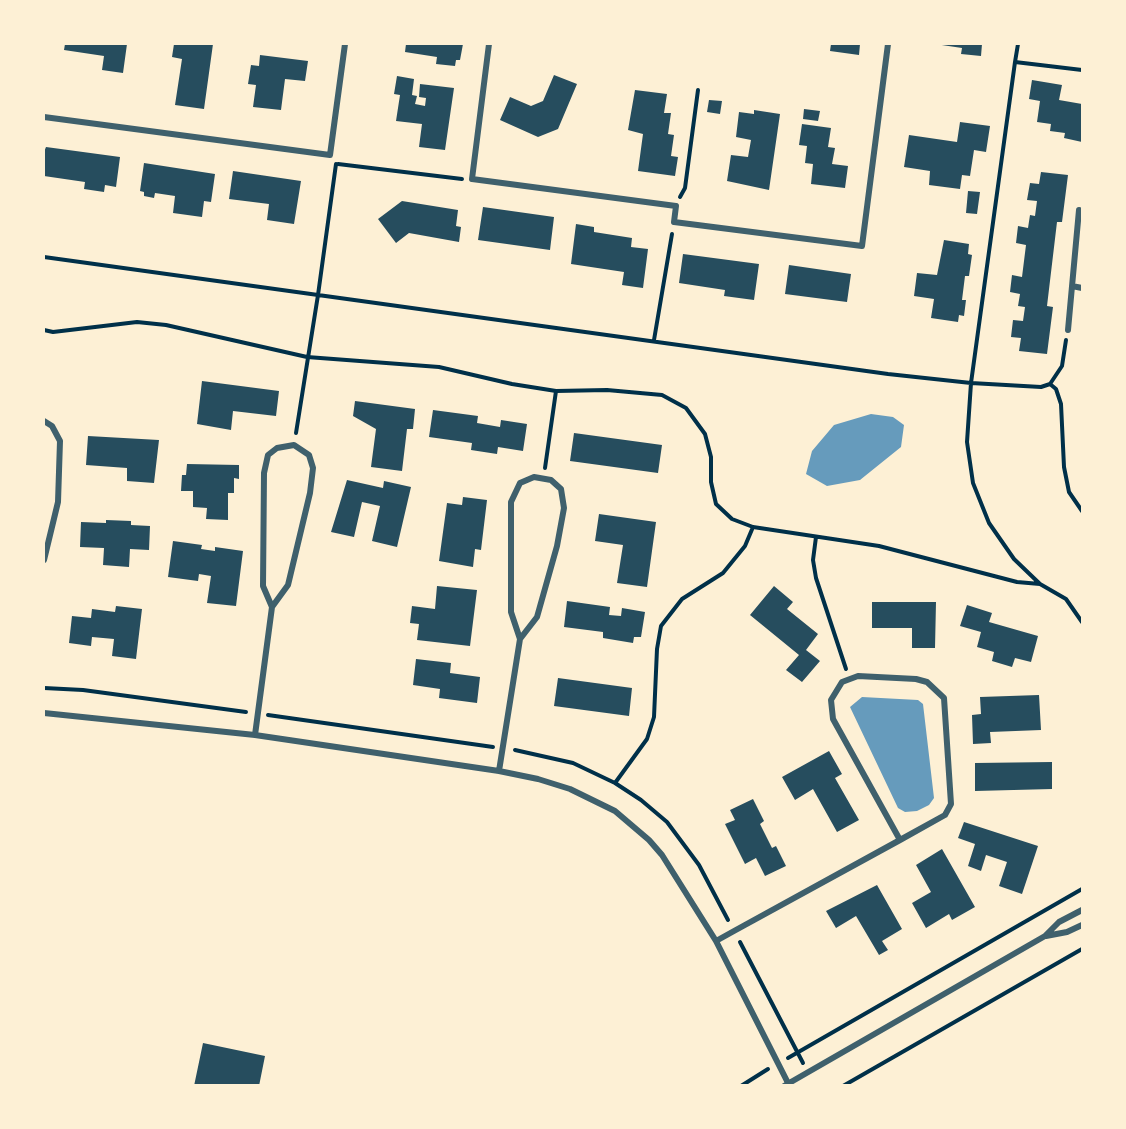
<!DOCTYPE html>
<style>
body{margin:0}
#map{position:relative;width:1126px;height:1129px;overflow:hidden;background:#fdf0d5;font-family:Manrope,sans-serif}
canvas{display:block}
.frame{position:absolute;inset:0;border:45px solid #fdf0d5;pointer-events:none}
</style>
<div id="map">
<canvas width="1126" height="1129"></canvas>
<div class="frame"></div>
</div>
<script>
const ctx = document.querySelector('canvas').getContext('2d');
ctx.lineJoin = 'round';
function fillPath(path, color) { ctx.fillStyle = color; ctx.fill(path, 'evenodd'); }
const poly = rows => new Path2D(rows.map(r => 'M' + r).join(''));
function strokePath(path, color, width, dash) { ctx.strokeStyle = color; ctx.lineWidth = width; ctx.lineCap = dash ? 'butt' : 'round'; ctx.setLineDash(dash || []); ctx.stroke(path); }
fillPath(poly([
 [871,414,893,417,904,425,901,447,860,480,827,486,806,474,812,451,834,425],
 [862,697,918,700,923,704,934,798,929,805,917,811,905,812,898,808,850,707]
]), '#669bbc');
fillPath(poly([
 [65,44,127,44,123,73,102,70,104,56,64,50],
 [174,44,213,44,204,109,175,105,182,59,172,57],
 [406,44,463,44,460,60,456,60,455,66,436,64,437,57,405,52],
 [831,44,860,44,859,55,830,51],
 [935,44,982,44,981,56,961,54,962,48],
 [260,55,308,61,305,81,285,79,281,110,253,107,256,85,248,84,251,65,259,66],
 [554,75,577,84,558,129,538,137,500,120,510,97,531,106,543,101],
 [397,76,414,79,412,95,417,96,415,104,425,106,426,98,419,97,420,84,454,88,445,150,419,147,422,124,396,121,400,95,394,94],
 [1032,80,1062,85,1059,100,1082,104,1082,142,1064,138,1065,133,1050,131,1051,124,1037,122,1040,101,1029,99],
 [635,90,667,94,664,113,671,113,668,134,674,135,671,156,678,157,675,176,638,171,643,134,628,130],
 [709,100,722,101,720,114,707,112],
 [804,109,820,111,818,121,803,119],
 [754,110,780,114,769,190,727,181,731,155,748,157,751,140,736,137,739,112,754,114],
 [960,122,990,126,986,152,974,150,970,176,962,175,960,189,929,185,930,171,904,167,909,135,957,142],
 [802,124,831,128,828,147,835,148,832,164,848,166,845,188,811,184,813,164,805,163,807,146,799,145],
 [46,147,120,157,116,187,105,185,104,192,84,189,85,182,44,176,44,152],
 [144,163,215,174,211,202,204,201,202,217,173,213,175,196,155,193,154,198,144,196,144,192,140,191],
 [233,171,301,181,294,224,267,220,269,204,229,199],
 [1041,172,1068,175,1062,222,1057,222,1047,306,1053,307,1047,354,1019,351,1021,338,1011,337,1013,320,1023,321,1025,307,1018,306,1020,294,1010,292,1012,275,1022,277,1026,245,1016,243,1018,226,1028,228,1030,215,1035,216,1037,201,1027,200,1030,183,1039,184],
 [968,191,980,192,977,214,966,213],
 [402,201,458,210,456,226,461,227,459,242,409,233,396,243,378,219],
 [483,207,554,217,550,250,478,240],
 [576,224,594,227,594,232,632,238,631,247,648,249,643,288,622,285,624,272,571,264],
 [944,240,969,244,968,254,972,255,969,276,965,276,962,300,966,300,964,316,959,315,958,322,931,318,934,299,914,296,917,273,937,275],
 [683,254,759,264,754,300,724,296,725,290,679,283],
 [789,265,851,274,847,302,785,294],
 [202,381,279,391,276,416,233,411,231,430,197,424],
 [355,401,415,409,413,429,407,429,402,471,371,467,376,429,353,416],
 [433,410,478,416,477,423,500,427,501,420,527,424,523,451,498,447,497,454,471,450,472,443,429,437],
 [574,433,662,445,658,473,570,461],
 [88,436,159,440,154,483,127,481,127,468,86,465],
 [187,464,239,465,239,479,234,478,234,493,228,493,228,520,206,519,207,508,193,507,193,491,181,491,182,475,186,475],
 [347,480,383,488,384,481,411,487,397,547,372,541,380,506,362,502,354,537,331,532],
 [463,497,487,500,481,550,475,549,473,567,439,561,447,503,462,505],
 [599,514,656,522,647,587,617,583,623,545,595,541],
 [106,520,131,521,131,525,150,526,149,550,130,549,129,567,103,565,104,548,80,547,81,522,106,523],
 [173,541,202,545,201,549,215,551,215,547,243,551,236,606,207,603,211,576,199,574,198,581,168,577],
 [437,586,477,590,470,646,417,640,419,624,410,623,412,606,435,609],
 [774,586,793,602,787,609,818,634,806,650,820,661,802,682,786,670,799,655,750,615],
 [567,601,610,607,609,615,621,616,622,608,645,612,641,637,634,637,633,643,603,638,603,632,564,627],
 [872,602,936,602,935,648,912,648,912,628,872,628],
 [967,605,992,613,989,622,1038,636,1031,662,1015,658,1012,667,992,661,994,652,977,647,981,632,960,626],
 [116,606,142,609,136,659,112,656,114,639,92,637,91,646,69,643,72,616,91,618,92,609,115,612],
 [416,659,451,663,450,673,480,677,477,703,439,698,440,689,413,685],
 [558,678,632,688,629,716,554,706],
 [1039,695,1041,730,990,732,991,743,973,744,972,715,981,714,980,697],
 [829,751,842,774,835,778,859,820,837,832,813,789,795,800,782,777],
 [1052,762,1052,789,975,791,975,763],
 [753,799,764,821,760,824,772,848,776,846,786,866,765,876,756,858,745,864,725,824,735,820,730,810],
 [964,822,1038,846,1022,894,999,886,1007,862,986,855,981,871,968,866,975,844,958,838],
 [942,849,975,907,952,920,949,914,926,928,912,903,931,892,916,865],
 [877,885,902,929,882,941,888,950,879,955,856,916,836,928,826,911],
 [203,1043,265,1056,259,1086,194,1086]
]), '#264d5e');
strokePath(poly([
 [1018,44,1015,62,1082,70],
 [1015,62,971,383,967,442,973,483,989,523,1014,559,1040,584,1066,599,1082,622],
 [338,164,462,179],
 [680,197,685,188,698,90],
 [44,257,888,374,971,383,1041,387,1050,384,1062,366,1066,340],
 [44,330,53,332,137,322,166,325,307,357,439,367,512,384,556,391,607,390,662,395,686,408,705,434,711,457,711,482,716,504,732,519,753,527,879,546,1017,582,1040,584],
 [654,340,672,234],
 [1050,384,1056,389,1061,404,1064,467,1069,492,1082,511],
 [296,433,318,295,336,164],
 [545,468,556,391],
 [816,537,813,560,816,578,846,669],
 [44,688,83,690,246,712],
 [268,715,493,747],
 [515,750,573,763,615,783,641,800,667,822,699,865,728,920],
 [615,783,647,739,654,717,657,649,661,626,682,599,723,573,745,546,753,527],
 [740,942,803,1063],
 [788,1058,1082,889],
 [741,1086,768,1069],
 [843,1086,1082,949]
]), '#003049', 4);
strokePath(poly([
 [489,44,472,179,676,206,674,222,862,246,888,44],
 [44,117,330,155,345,44],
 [1072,286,1082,288],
 [1068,330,1079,210],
 [44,421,52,426,60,441,58,502,44,560],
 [44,713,255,735,499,771,538,779,570,789,615,811,649,840,662,855,716,941,788,1083],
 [255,735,272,607,288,585,310,493,313,468,309,455,294,445,277,448,268,455,264,473,263,586,272,607],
 [499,771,520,639,537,617,557,546,564,508,561,489,551,480,534,477,520,483,511,502,511,612,520,639],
 [1046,936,1067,932,1082,925],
 [716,941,734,931,900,840,945,815,951,804,944,698,927,682,916,679,858,676,842,682,831,700,833,719,900,840],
 [784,1086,1045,936,1059,922,1082,910]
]), '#3f606c', 6);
</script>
